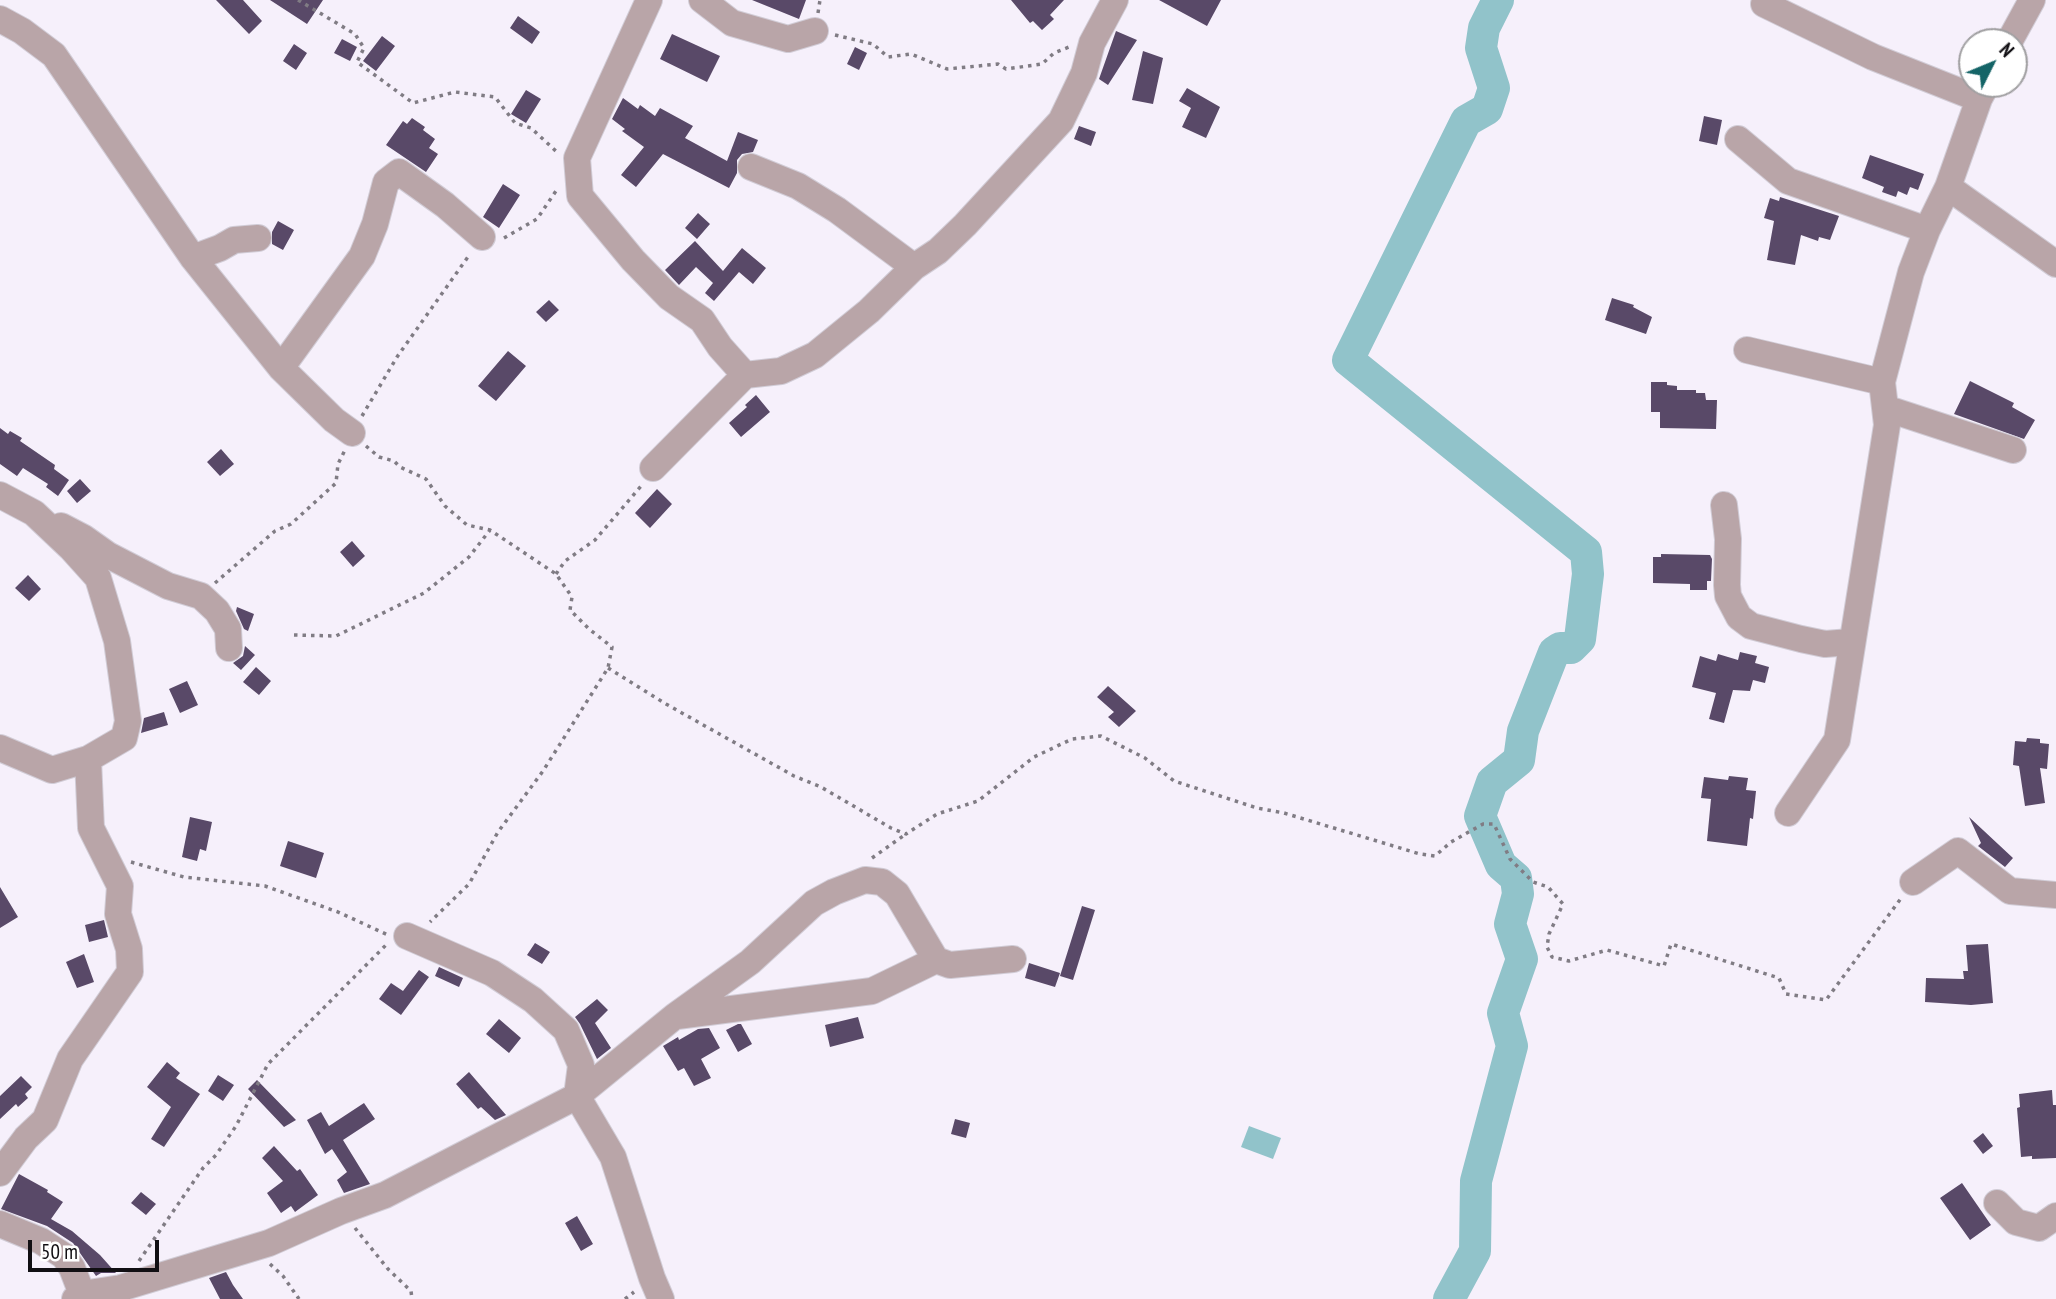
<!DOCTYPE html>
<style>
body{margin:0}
#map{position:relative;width:2056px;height:1299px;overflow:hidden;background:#f6f0fb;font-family:"PT Sans Narrow",sans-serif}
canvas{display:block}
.north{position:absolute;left:1958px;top:28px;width:70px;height:70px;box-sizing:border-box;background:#fff;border:2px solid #a09fa1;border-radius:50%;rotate:47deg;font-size:19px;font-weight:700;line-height:28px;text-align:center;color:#110f13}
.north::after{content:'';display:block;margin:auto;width:24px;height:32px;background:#146467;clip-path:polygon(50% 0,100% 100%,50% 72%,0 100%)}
.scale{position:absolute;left:28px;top:1240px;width:131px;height:32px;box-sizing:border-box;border:4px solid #110f13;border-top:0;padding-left:9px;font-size:21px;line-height:24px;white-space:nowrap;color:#110f13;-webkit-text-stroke:5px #fff;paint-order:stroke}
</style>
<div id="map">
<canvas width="2056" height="1299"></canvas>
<div class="north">N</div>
<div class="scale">50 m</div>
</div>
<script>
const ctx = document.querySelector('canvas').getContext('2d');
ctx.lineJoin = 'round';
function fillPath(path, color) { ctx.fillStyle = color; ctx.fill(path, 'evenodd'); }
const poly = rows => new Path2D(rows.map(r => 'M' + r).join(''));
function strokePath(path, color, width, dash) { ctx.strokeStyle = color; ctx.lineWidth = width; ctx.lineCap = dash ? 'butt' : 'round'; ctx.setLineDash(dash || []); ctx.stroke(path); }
fillPath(poly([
 [1249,1126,1281,1138,1273,1159,1241,1147]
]), '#91c3ca');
strokePath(poly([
 [1449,1299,1475,1251,1476,1181,1512,1046,1503,1013,1522,959,1510,924,1518,894,1516,878,1501,865,1480,816,1492,782,1519,760,1523,731,1554,652,1560,648,1571,648,1580,639,1588,574,1586,552,1348,360,1466,121,1487,109,1494,88,1481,48,1484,28,1498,0]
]), '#91c3ca', 32);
fillPath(poly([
 [216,0,243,0,262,21,249,34],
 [270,0,323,0,307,24],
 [752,0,806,0,799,19],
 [1011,0,1064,0,1050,15,1054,19,1042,30,1033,21,1030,23],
 [1159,0,1221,0,1207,26],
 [518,16,540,32,532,44,510,28],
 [1116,31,1137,40,1108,85,1099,79],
 [672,34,720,56,707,82,660,59],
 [382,36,395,46,376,71,363,61],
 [342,39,357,47,350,61,334,53],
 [294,44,307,53,296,70,283,61],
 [855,47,867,53,859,70,847,64],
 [1143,51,1163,58,1153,104,1132,100],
 [1187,88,1220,107,1206,138,1182,127,1191,108,1179,101],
 [526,90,541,99,526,123,511,114],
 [623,98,638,109,640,105,655,116,660,108,693,126,685,138,727,161,738,132,758,140,753,152,742,154,737,160,737,173,729,188,663,154,636,187,621,175,644,147,622,131,625,129,612,119],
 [1704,116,1722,120,1717,145,1699,141],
 [412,118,425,127,423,130,435,139,429,148,438,154,426,172,386,145,403,121,407,124],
 [1079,126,1096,132,1091,146,1074,139],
 [1870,155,1924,174,1918,190,1910,187,1907,195,1898,191,1896,197,1882,192,1884,187,1862,178],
 [503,184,520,195,499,228,483,217],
 [1780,197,1839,216,1830,240,1819,237,1818,241,1801,235,1795,265,1767,260,1774,221,1764,218,1770,198,1779,201],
 [698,213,710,224,697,239,685,228],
 [278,221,294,230,283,250,272,244,272,232],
 [695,241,723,271,742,248,766,268,753,284,739,272,714,301,705,293,713,283,696,267,679,285,665,270],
 [1612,298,1634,305,1633,307,1652,317,1646,334,1605,320],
 [549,300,559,310,546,322,536,312],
 [508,351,526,366,496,401,478,386],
 [1970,381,2014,403,2012,407,2035,420,2024,439,1954,414],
 [1651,382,1667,382,1667,385,1677,386,1677,390,1696,390,1696,393,1705,393,1706,400,1717,400,1716,429,1660,428,1660,412,1651,412],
 [756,395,770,412,741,437,729,423,747,407,745,405],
 [0,428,8,434,10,431,22,438,20,441,55,465,54,469,69,480,58,496,46,487,48,484,23,468,17,476,0,464],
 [221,449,234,464,220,476,207,462],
 [80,479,91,491,77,503,67,491],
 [657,489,672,504,650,528,635,513],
 [352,541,365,556,353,567,340,552],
 [1661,554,1710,555,1712,559,1711,581,1707,581,1707,590,1690,590,1690,584,1653,583,1653,557,1661,557],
 [28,575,41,589,29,601,15,588],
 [237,607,254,614,248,631,244,629,236,611],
 [245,646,255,655,241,670,233,663,243,656],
 [1740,652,1757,656,1755,663,1769,667,1765,683,1753,680,1750,691,1733,690,1724,723,1709,719,1716,693,1692,687,1700,656,1716,661,1718,654,1738,660],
 [256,667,271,681,259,695,243,682],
 [187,681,198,705,180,713,169,689],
 [1108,686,1136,711,1119,727,1108,717,1114,712,1097,697],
 [164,712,168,725,141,733,144,718],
 [2027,738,2040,739,2040,743,2049,744,2047,769,2040,768,2045,803,2025,806,2019,766,2013,765,2015,741,2026,742],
 [1729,776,1748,778,1746,790,1756,791,1753,819,1750,818,1747,846,1707,841,1711,799,1701,798,1704,777,1728,780],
 [190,817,212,822,206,851,200,849,197,861,182,857],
 [1969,817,2013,858,2005,867,1978,846,1981,843],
 [288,841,324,853,316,878,280,866],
 [0,887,18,917,0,928],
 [1082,906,1095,910,1073,980,1060,976],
 [104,920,108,937,89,942,85,925],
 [535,943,550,952,542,964,527,955],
 [1988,944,1993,1003,1971,1005,1925,1002,1926,978,1964,979,1963,971,1968,971,1966,945],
 [84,954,94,982,77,988,66,962],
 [1029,963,1060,973,1055,987,1025,978],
 [439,967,463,978,459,987,435,976],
 [419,970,429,977,401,1015,379,999,391,983,403,991],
 [597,999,608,1010,595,1023,611,1048,597,1059,580,1024,575,1017],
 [858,1017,864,1038,830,1047,825,1025],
 [499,1019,521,1038,509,1053,486,1034],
 [738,1024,741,1024,752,1044,738,1052,726,1030],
 [709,1028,720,1048,701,1059,711,1078,694,1086,684,1068,678,1071,663,1046,678,1037,679,1040,698,1029],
 [167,1062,180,1073,176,1078,200,1094,164,1147,151,1139,171,1107,147,1087],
 [469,1072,506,1115,495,1120,481,1107,478,1109,456,1084],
 [218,1075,234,1085,223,1101,208,1091],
 [21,1076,32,1087,25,1094,28,1098,18,1107,16,1104,0,1119,0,1096],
 [257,1080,296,1120,284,1127,248,1089],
 [2052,1090,2053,1105,2056,1105,2056,1158,2032,1159,2032,1156,2021,1157,2017,1108,2020,1107,2019,1094],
 [364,1103,375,1119,343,1140,370,1184,344,1193,337,1180,347,1172,332,1149,325,1154,307,1120,321,1112,329,1126],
 [955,1119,970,1123,966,1138,951,1134],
 [1983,1133,1993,1146,1983,1154,1973,1141],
 [274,1146,297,1171,300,1169,318,1195,295,1212,291,1206,281,1213,267,1193,283,1181,262,1158],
 [19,1174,48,1190,47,1192,63,1202,51,1219,72,1231,100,1255,116,1273,101,1273,96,1276,73,1243,47,1226,1,1209],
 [1962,1183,1991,1225,1970,1240,1940,1198],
 [141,1192,156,1204,146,1215,131,1203],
 [577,1216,593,1244,581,1251,565,1223],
 [226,1272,233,1285,243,1299,220,1299,209,1278]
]), '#594968');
const minor = poly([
 [649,0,577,158,580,196,633,260,669,297,702,320,720,347,745,375,781,371,815,355,869,311,914,267,938,251,965,225,1061,121,1084,73,1092,43,1115,0],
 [702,0,732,23,788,39,815,31],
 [1764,4,1873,57,1979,99],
 [0,19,22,31,54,55,193,258,281,368,334,420,352,433],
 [2009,42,2032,0],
 [1738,139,1788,181,1927,230],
 [751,167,798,186,837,210,914,267],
 [1948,187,2056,264],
 [193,258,220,248,234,240,258,238],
 [1747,350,1882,382],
 [281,368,362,256,375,224,386,182,399,172,445,205,482,237],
 [1885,408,2013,450],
 [653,468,745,375],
 [0,495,34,513,71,548,98,578,117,641,128,721,124,738,88,759,52,770,0,748],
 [1724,505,1728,539,1727,585,1728,596,1739,617,1751,626,1801,639,1825,644,1851,642],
 [61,526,84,538,108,555,168,586,201,596,217,611,228,629,229,648],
 [1788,813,1837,740,1887,425,1882,382,1911,272,1927,230,1948,187,1979,99,1987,84],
 [1913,882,1958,851,2010,891,2056,895],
 [407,936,492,973,533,1000,566,1030,581,1065,577,1096,613,1157,652,1278,661,1299],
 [677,1016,872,991,936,960],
 [0,1173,26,1138,45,1120,70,1059,130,972,129,949,118,914,120,886,91,828,88,759],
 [1997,1203,2016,1222,2039,1228,2056,1216],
 [0,1224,41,1241,64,1256,72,1268,82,1294],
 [75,1299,82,1294,121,1288,269,1243,341,1211,385,1195,577,1096,675,1016,750,962,814,903,834,892,865,880,882,882,897,894,936,960,950,965,1013,959]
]);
strokePath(minor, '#d1ccd6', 28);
strokePath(poly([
 [298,0,355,34,364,48,357,62,413,103,455,92,495,97,515,123,531,128,558,153],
 [818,13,820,0],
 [835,35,873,44,888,57,911,54,947,69,998,64,1006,69,1042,64,1054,53,1069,47],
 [504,238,537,219,558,188],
 [362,416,397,357,470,254],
 [366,446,379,457,394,461,400,467,426,479,445,506,467,525,490,530,556,574,572,597,570,610,589,629,612,647,608,668,543,771,498,832,469,884,430,922],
 [556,574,565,561,595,540,642,485],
 [215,583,275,531,291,524,336,483,338,464,345,450],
 [294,635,336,636,424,593,469,557,490,530],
 [608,668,666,704,794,776,821,787,891,828,906,834,937,814,978,801,1034,757,1072,739,1101,736,1145,758,1174,781,1257,808,1284,813,1420,854,1435,856,1451,842,1483,824,1494,824,1510,859,1533,882,1548,887,1563,904,1549,934,1547,947,1552,957,1569,961,1607,950,1664,966,1671,944,1779,978,1786,994,1826,1000,1902,897],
 [872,858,906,834],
 [131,862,184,877,265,886,338,912,388,935],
 [355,1228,388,1269,411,1291,412,1299],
 [139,1261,203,1168,216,1155,236,1126,268,1064,387,944],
 [270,1264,283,1276,299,1299],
 [625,1299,634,1292]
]), '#807c84', 3.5, [3.5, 5]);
strokePath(minor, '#b9a5a8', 26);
</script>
